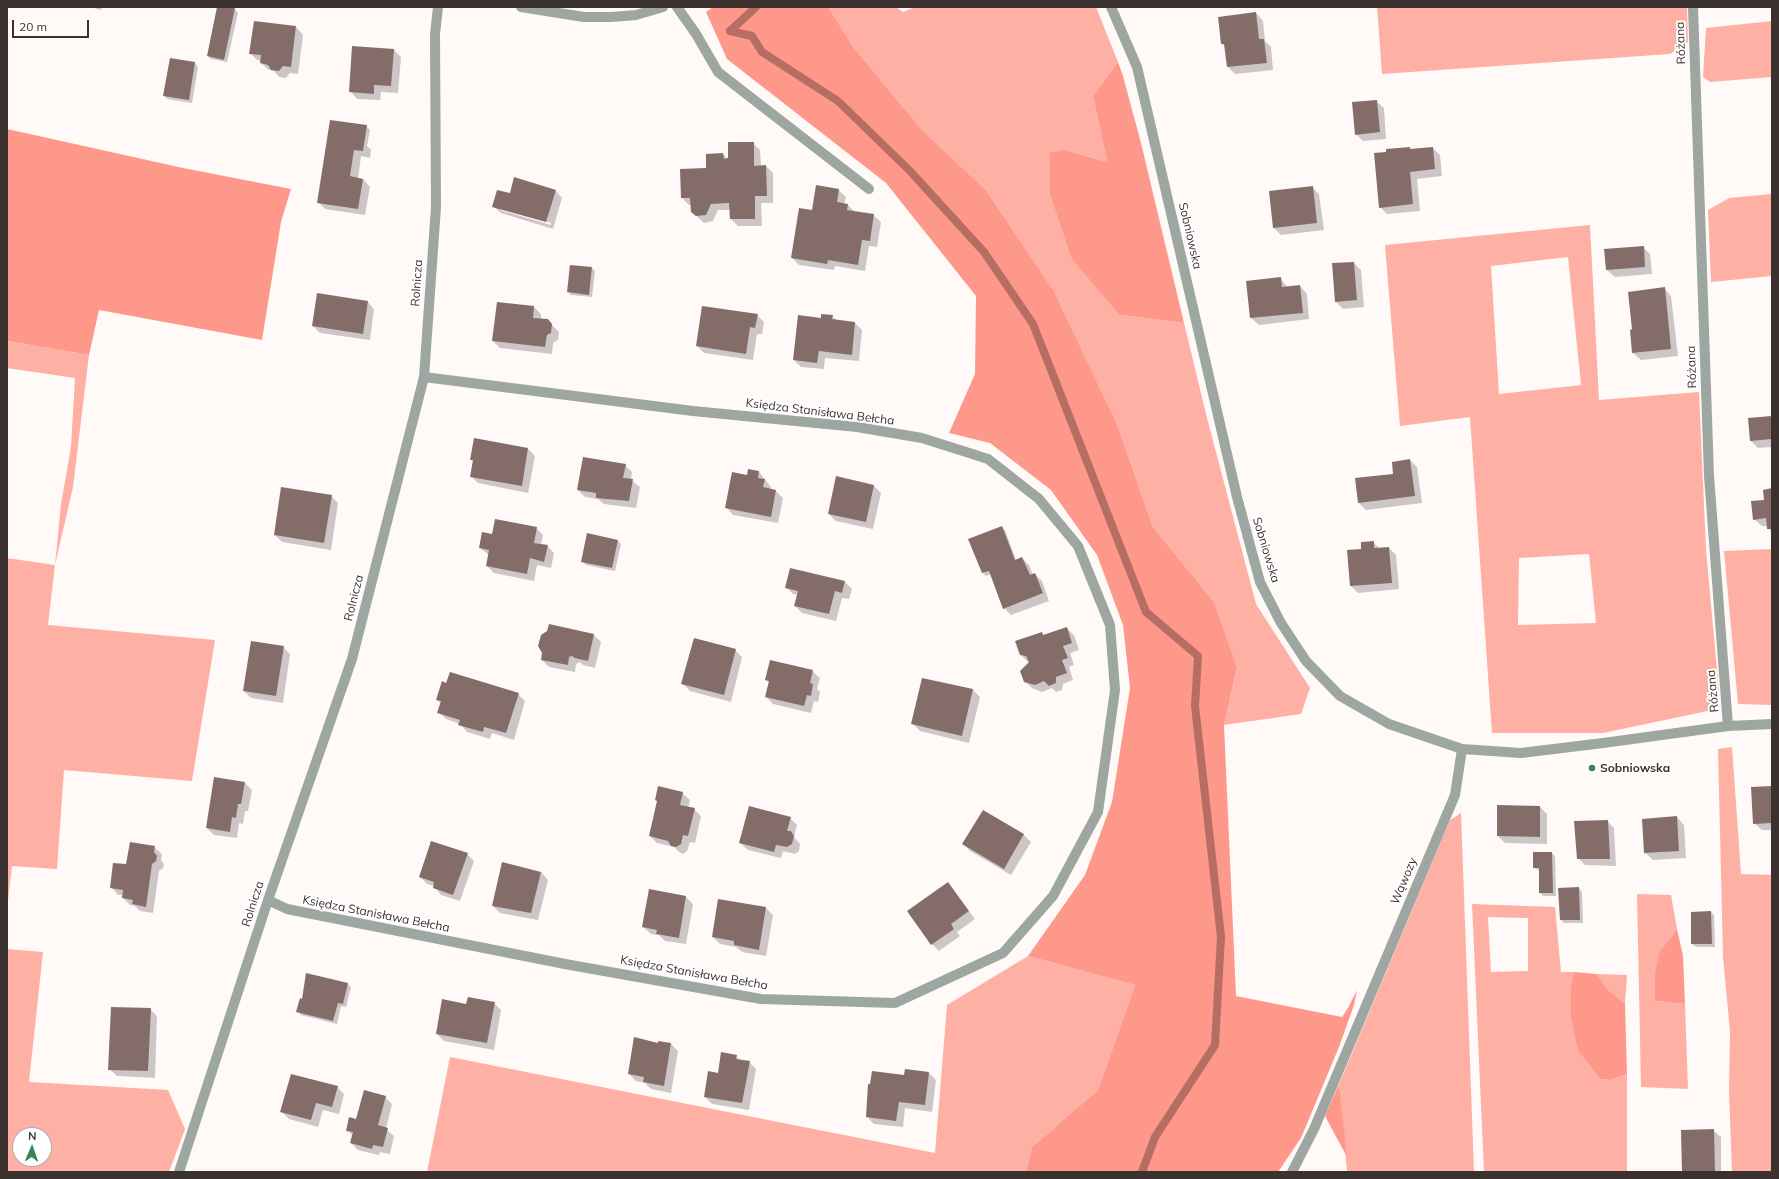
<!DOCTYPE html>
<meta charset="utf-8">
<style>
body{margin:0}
#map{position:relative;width:1779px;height:1179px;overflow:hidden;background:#fff9f8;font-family:Mulish,sans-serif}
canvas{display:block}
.frame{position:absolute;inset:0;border:8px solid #3b312f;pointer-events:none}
.north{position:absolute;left:12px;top:1127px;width:40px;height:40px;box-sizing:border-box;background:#fff;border:1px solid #b1adac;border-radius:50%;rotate:2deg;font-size:11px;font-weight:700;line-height:16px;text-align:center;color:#3b312f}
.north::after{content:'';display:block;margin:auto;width:14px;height:18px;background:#368555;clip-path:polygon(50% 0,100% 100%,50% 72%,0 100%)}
.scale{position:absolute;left:12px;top:20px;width:77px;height:18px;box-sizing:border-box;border:2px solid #3b312f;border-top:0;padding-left:5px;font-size:12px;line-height:14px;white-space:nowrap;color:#3b312f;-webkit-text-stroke:3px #fff;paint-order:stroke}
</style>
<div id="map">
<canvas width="1779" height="1179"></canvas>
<div class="frame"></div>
<div class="north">N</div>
<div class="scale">20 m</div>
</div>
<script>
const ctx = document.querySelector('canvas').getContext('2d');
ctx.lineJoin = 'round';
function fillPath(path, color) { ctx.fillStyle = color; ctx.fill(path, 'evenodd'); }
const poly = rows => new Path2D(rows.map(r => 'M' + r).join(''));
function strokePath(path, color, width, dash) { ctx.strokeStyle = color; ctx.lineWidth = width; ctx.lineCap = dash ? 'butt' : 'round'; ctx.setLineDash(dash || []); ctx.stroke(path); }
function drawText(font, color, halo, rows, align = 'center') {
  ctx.font = font + ' Mulish,sans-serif'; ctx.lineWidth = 4; ctx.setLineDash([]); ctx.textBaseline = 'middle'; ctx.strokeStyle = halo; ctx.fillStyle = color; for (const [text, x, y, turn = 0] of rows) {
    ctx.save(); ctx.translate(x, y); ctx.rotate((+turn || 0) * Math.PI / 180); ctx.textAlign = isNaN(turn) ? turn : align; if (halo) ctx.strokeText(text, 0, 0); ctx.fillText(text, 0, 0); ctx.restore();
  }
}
fillPath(poly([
 [828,7,896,7,903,12,915,7,1096,7,1118,62,1093,96,1107,162,1065,150,1120,315,1184,323,1207,418,1256,604,1310,688,1301,714,1224,725,1237,669,1214,602,1153,527,1117,424,1054,291,986,190,922,130,854,48],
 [1377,7,1687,7,1688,42,1670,54,1382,74],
 [1772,21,1772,77,1710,82,1703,77,1706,28],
 [1772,194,1772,276,1711,282,1708,210,1729,198],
 [1590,225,1599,400,1699,392,1706,550,1719,692,1717,709,1603,733,1492,733,1470,417,1400,426,1385,245],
 [1568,257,1581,385,1499,394,1491,266],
 [1589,554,1596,623,1518,625,1519,558],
 [7,341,89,355,73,487,55,565,48,625,215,640,192,781,64,770,57,869,12,866,7,909,7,558,55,565,61,504,71,447,75,378,7,368],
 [1772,549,1772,705,1738,704,1724,551],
 [1732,747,1741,874,1772,875,1772,1172,1732,1172,1729,1091,1730,1031,1723,957,1718,749],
 [1461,813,1474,1172,1347,1172,1339,1084,1450,820],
 [1637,894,1671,895,1677,929,1659,954,1655,1001,1685,1004,1688,1089,1641,1087],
 [1472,904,1555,907,1561,972,1574,972,1571,986,1578,1051,1600,1079,1610,1080,1627,1074,1627,1172,1484,1172],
 [1488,917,1528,918,1528,971,1491,972],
 [7,949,43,952,29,1082,168,1090,185,1129,169,1172,7,1172],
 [20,1135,44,1135,44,1159,20,1159],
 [1028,956,1135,985,1098,1090,1032,1147,1026,1172,427,1172,450,1057,935,1153,947,1005],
 [1597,974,1627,975,1625,1004,1608,990]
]), '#ffb0a4');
fillPath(poly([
 [713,7,828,7,854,48,922,130,986,190,1054,291,1117,424,1153,527,1214,602,1237,668,1224,725,1236,996,1342,1017,1348,1008,1357,990,1354,1005,1339,1047,1301,1138,1278,1172,1026,1172,1032,1147,1098,1090,1135,985,1028,956,1085,875,1112,802,1130,688,1123,625,1097,555,1051,490,990,443,949,433,975,374,976,296,886,183,727,59,706,12],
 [1118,62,1123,76,1141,143,1184,323,1120,315,1072,259,1050,194,1050,153,1065,150,1107,162,1093,96],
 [7,129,183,168,291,189,281,222,262,340,99,310,89,355,7,341],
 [1677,929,1683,956,1685,1004,1655,1001,1655,974,1659,953],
 [1574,972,1597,974,1608,990,1625,1004,1627,1074,1610,1080,1600,1079,1578,1051,1571,1017,1571,986],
 [1339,1084,1347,1157,1325,1116]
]), '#fd988a');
fillPath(poly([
 [90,7,102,7,101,10],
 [218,7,235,9,238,13,227,62,211,59,208,56],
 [1256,13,1263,21,1265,41,1271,47,1273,70,1235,74,1228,67,1226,47,1222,44],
 [296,27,303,35,298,74,290,73,286,78,279,77,274,71,269,70,261,63,262,61,257,60,250,53],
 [394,50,401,57,398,93,381,92,380,100,357,99,350,91],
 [170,59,195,63,198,67,192,103,167,99,164,95],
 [1376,101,1384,108,1386,139,1363,141,1356,134],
 [366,126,370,130,367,146,371,150,370,158,361,156,358,179,363,179,370,187,365,215,325,209,318,202],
 [753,143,760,150,761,166,766,166,773,173,773,203,761,203,762,226,738,226,731,219,731,210,718,210,713,221,704,223,692,212,692,205,689,205,682,198,707,169,723,154,728,159],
 [1433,148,1440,155,1442,176,1417,179,1420,211,1387,214,1380,207,1375,154],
 [1312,187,1319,194,1324,230,1281,235,1274,228,1270,192],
 [555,190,562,198,553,229,501,213,493,206,510,194],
 [500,208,551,223,551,225,500,210],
 [838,190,846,197,844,204,848,205,855,212,873,215,881,222,877,247,869,246,865,271,835,266,834,270,799,265,792,258,813,212],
 [1643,247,1650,254,1652,274,1615,277,1607,270,1605,250],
 [1354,263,1361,270,1364,307,1343,309,1336,302],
 [592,268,595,271,592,297,571,295,568,292],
 [1280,278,1288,288,1300,286,1307,294,1309,319,1259,325,1251,318],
 [1664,288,1671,296,1678,356,1641,360,1633,353],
 [367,301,374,309,370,340,320,333,313,326],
 [497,303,534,307,541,314,541,320,547,320,559,332,558,340,553,343,552,354,500,348,493,341],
 [757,315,764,322,762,334,757,334,753,360,704,353,697,346],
 [832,316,836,320,855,323,862,330,859,361,825,358,824,369,801,367,794,360,822,319],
 [1772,416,1772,447,1758,448,1751,441,1749,419],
 [474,439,528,449,535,456,528,493,478,483,471,476,474,462,471,459],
 [1410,460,1417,467,1422,503,1366,510,1359,503],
 [625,465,632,472,631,480,640,487,636,508,604,504,598,499,585,497,578,490],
 [759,472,771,487,771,490,776,491,783,498,778,523,733,515,726,507,748,477],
 [874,486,881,493,873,529,836,521,829,514],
 [1772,490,1772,533,1767,526,1762,526,1754,519],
 [331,496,338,503,331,550,282,542,275,535],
 [1002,527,1005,530,1016,560,1022,558,1029,565,1033,575,1035,574,1042,581,1049,601,1011,615,1004,608,991,574,986,576,983,573],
 [536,528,543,535,541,545,547,546,554,553,551,568,537,565,534,581,494,573,487,566,489,555,480,548,493,535],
 [618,541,621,544,615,571,586,565,583,562],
 [1373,542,1380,549,1389,548,1396,555,1399,589,1358,593,1351,586,1362,550],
 [845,582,852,589,849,599,842,598,836,621,802,613,795,606,798,595,793,594,786,587],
 [550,625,594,635,601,642,595,668,583,665,580,662,576,664,575,672,549,667,542,660],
 [1066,628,1074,635,1079,650,1070,653,1074,665,1069,667,1073,680,1063,684,1062,690,1056,692,1052,688,1042,692,1032,688,1025,681,1029,663,1021,655,1041,633,1044,636],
 [283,647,290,654,283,703,251,698,244,691],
 [735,650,742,657,731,702,690,691,683,684],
 [812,671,820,678,817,689,820,692,818,702,814,701,811,713,773,704,766,697,770,683,766,680],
 [923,679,973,690,980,697,969,743,920,731,913,724],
 [518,694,525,701,514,740,492,733,490,739,467,732,460,724,446,719,439,712,441,704,437,700],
 [245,783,252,790,248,811,245,811,243,824,239,823,237,838,214,835,207,828],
 [1772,787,1772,830,1762,830,1754,823],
 [682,793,690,800,688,808,694,809,701,816,695,843,690,842,687,851,683,854,679,852,674,847,657,843,650,836],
 [1498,806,1540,807,1547,814,1547,844,1505,843,1498,836],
 [983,811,1024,835,1031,842,1011,875,970,851,963,844],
 [1677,817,1684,825,1686,858,1653,860,1645,853,1643,820],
 [790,818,797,825,794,837,800,844,799,851,795,854,783,851,781,858,748,850,740,843],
 [1607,821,1614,828,1616,866,1585,865,1578,858],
 [154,847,162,854,161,860,164,864,163,868,159,871,153,913,140,911,135,906,130,905,123,898,123,895,118,895,111,887,127,865],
 [1534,853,1552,853,1555,856,1556,896,1543,896,1540,893,1540,871,1534,868],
 [467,854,474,861,460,901,441,895,434,886,427,884,420,877],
 [541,872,548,880,538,920,500,913,493,906],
 [948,884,975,919,957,932,960,936,939,951,932,944],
 [1579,888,1582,892,1583,923,1564,923,1561,920],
 [686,897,693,904,686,944,665,941,659,935,651,934,643,927],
 [719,900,766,908,773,915,766,956,742,952,736,947,720,944,713,937],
 [1711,912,1714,915,1715,947,1696,947,1692,944],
 [307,974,348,984,351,987,346,1007,341,1006,337,1024,301,1015,298,1012,303,1000],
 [494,1003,501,1010,494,1050,444,1041,437,1034,467,1005],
 [150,1009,157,1016,155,1078,117,1076,109,1069],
 [671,1044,678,1051,671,1093,651,1089,645,1083,636,1081,629,1074,659,1045],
 [736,1056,741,1061,749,1062,756,1069,749,1110,712,1104,705,1097,719,1074],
 [929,1073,936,1080,932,1112,905,1108,903,1127,874,1124,867,1117,905,1076],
 [337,1087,344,1094,339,1114,323,1110,318,1127,289,1119,282,1112],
 [385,1097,392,1104,386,1129,394,1136,390,1154,380,1152,379,1155,358,1150,351,1143,353,1136,347,1130,357,1120],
 [1713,1130,1721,1137,1721,1172,1683,1172]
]), '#0003');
strokePath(poly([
 [756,7,730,31,752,36,762,52,838,101,910,171,984,252,1033,324,1146,612,1198,656,1195,706,1221,937,1215,1045,1155,1137,1142,1172]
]), '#b66d64', 8);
fillPath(poly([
 [217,7,235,8,224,60,207,56],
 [1256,12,1259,39,1264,39,1267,63,1227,67,1224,44,1221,44,1218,17],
 [254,21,296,26,291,67,283,66,279,71,271,70,268,65,260,63,261,55,249,54],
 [352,46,394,49,391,86,374,85,374,94,349,92],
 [170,58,195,62,189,100,163,96],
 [1377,100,1380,132,1355,135,1352,102],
 [330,120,367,125,363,151,354,150,350,176,363,179,358,209,317,203],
 [728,142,754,142,754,166,766,165,767,196,755,196,755,219,730,219,729,203,711,204,706,215,696,216,691,212,690,198,681,198,680,169,706,168,706,154,723,153,724,159,728,158],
 [1410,147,1410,149,1433,147,1435,169,1410,172,1413,204,1379,208,1374,153,1386,152,1386,149],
 [514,177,556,190,546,222,492,207,497,190,510,193],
 [816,185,839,189,837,202,848,204,847,210,874,214,870,241,862,240,858,265,828,260,827,264,791,258,799,208,812,210],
 [1313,186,1317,223,1273,228,1269,191],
 [1644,246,1645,267,1606,270,1604,249],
 [1354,262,1357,300,1335,302,1332,263],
 [570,265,592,267,589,295,567,292],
 [1281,277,1282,287,1300,285,1303,313,1250,318,1246,281],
 [1665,287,1671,349,1632,353,1630,330,1632,329,1628,292],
 [317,293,368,301,363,334,312,326],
 [497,302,534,306,533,318,548,319,552,324,551,333,547,335,545,347,492,341],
 [702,306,758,314,755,328,750,327,746,354,696,346],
 [821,314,833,315,832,319,855,322,852,355,819,351,817,363,793,360,798,315,821,318],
 [1772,416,1772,439,1750,441,1748,418],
 [474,438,528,448,522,486,470,477,473,460,470,460],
 [583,457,626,464,623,478,633,479,629,501,596,498,596,493,577,490],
 [1410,459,1415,496,1358,503,1355,478,1393,474,1392,462],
 [748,469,759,471,758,478,765,479,763,487,776,490,771,517,725,508,732,472,747,475],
 [836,476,874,485,866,522,828,514],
 [281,487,332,495,324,543,274,535],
 [1772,488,1772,529,1767,529,1766,518,1753,520,1751,501,1764,500,1763,490],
 [495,519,537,527,534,543,548,545,544,562,530,558,527,574,486,566,489,550,479,548,482,532,492,534],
 [1002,526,1015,560,1022,557,1030,575,1035,573,1043,593,1003,609,989,571,982,573,968,539],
 [587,533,618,540,612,568,581,562],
 [1374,541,1374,548,1389,547,1392,583,1350,586,1347,550,1361,549,1361,542],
 [790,568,845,581,842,593,835,591,829,614,794,606,798,591,785,588],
 [549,624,594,634,588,661,575,658,572,656,569,657,568,665,541,660,542,653,538,646,541,635,547,631],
 [1067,627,1072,643,1063,646,1068,658,1062,660,1067,673,1056,677,1056,683,1049,686,1044,681,1035,685,1024,682,1020,671,1029,662,1026,656,1020,655,1015,641,1042,632,1043,635],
 [694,638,736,649,724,695,681,684],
 [251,641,284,646,276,696,243,691],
 [770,660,813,670,810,683,813,684,811,696,807,695,804,706,765,697,769,681,765,680],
 [450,672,519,693,506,733,484,727,483,732,458,725,460,720,437,713,441,701,436,700,442,681,446,683],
 [922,678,973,689,962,736,911,724],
 [214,777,245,782,241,804,238,804,236,818,232,817,230,832,206,828],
 [658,786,683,792,680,805,695,808,688,836,683,835,681,844,676,847,671,846,668,841,649,836,657,801,655,800],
 [1772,786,1772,823,1753,824,1751,787],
 [1497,805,1540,806,1540,837,1497,836],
 [749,806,791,817,787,831,791,831,794,836,792,844,787,847,776,845,774,852,739,843],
 [983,810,1024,834,1004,869,962,844],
 [1677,816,1679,851,1644,853,1642,819],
 [1608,820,1610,859,1577,859,1574,821],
 [431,841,468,853,453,895,433,888,434,882,419,877],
 [130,842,155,846,154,852,157,856,156,861,152,864,146,907,132,904,133,900,122,898,123,890,110,888,113,863,126,864],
 [1533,852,1552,852,1553,893,1539,893,1539,868,1533,868],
 [502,862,541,872,531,913,492,906],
 [948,882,969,911,951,924,954,929,931,945,907,911],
 [1579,887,1580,920,1560,920,1558,888],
 [649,889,686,896,679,938,656,934,657,930,642,927],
 [718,899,766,907,759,950,734,945,734,941,712,937],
 [1711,911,1712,944,1691,944,1691,912],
 [306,973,348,983,343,1004,338,1003,333,1021,296,1012,300,998,302,999],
 [468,997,495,1002,487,1043,436,1034,442,999,466,1004],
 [111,1007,151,1008,148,1071,108,1070],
 [634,1037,658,1043,658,1041,671,1043,664,1086,643,1082,644,1077,628,1074],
 [721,1052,737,1055,736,1059,750,1061,742,1103,704,1097,708,1071,718,1073],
 [905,1069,929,1072,925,1105,899,1102,896,1121,866,1117,868,1084,870,1084,872,1071,904,1075],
 [291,1074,338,1086,332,1107,316,1103,311,1120,280,1112],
 [364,1090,386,1096,378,1125,388,1128,383,1147,373,1145,372,1149,350,1143,353,1132,346,1131,349,1117,356,1119],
 [1714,1129,1715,1172,1682,1172,1681,1130]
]), '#846d69');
strokePath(poly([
 [677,7,696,34,718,72,869,189],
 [1693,7,1709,476,1728,726],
 [268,900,287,909,565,964,761,999,895,1003,1003,953,1053,896,1098,812,1115,690,1110,625,1078,546,1039,499,988,459,922,438,857,427,693,411,424,377],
 [179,1172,268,900,352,659,424,377,436,207,435,34,438,7],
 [1292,1172,1314,1129,1455,795,1462,749]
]), '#9da6a0', 10);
strokePath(poly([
 [521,7,584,17,611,17,636,15,663,7],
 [1111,7,1137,67,1237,497,1260,582,1281,623,1306,661,1340,696,1389,724,1462,749,1521,753,1603,743,1728,726,1772,724]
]), '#9da6a0', 10);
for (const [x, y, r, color] of [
 [1592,768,4,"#368555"]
]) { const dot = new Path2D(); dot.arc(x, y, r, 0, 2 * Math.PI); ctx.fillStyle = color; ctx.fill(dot); strokePath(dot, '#fff', 1.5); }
drawText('12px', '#3b312f', '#fff', [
 ["Różana",1681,43,-92],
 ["Sobniowska",1190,236,77],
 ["Rolnicza",417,283,-86],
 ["Różana",1692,367,-92],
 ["Księdza Stanisława Bełcha",820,412,7],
 ["Sobniowska",1266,550,73],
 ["Rolnicza",354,598,-76],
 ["Różana",1713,691,-95],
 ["Wąwozy",1404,881,-67],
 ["Rolnicza",253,904,-72],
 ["Księdza Stanisława Bełcha",376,914,11],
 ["Księdza Stanisława Bełcha",694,973,10]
]);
drawText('bold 12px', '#3b312f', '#fff', [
 ["Sobniowska",1600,768]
], 'left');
</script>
